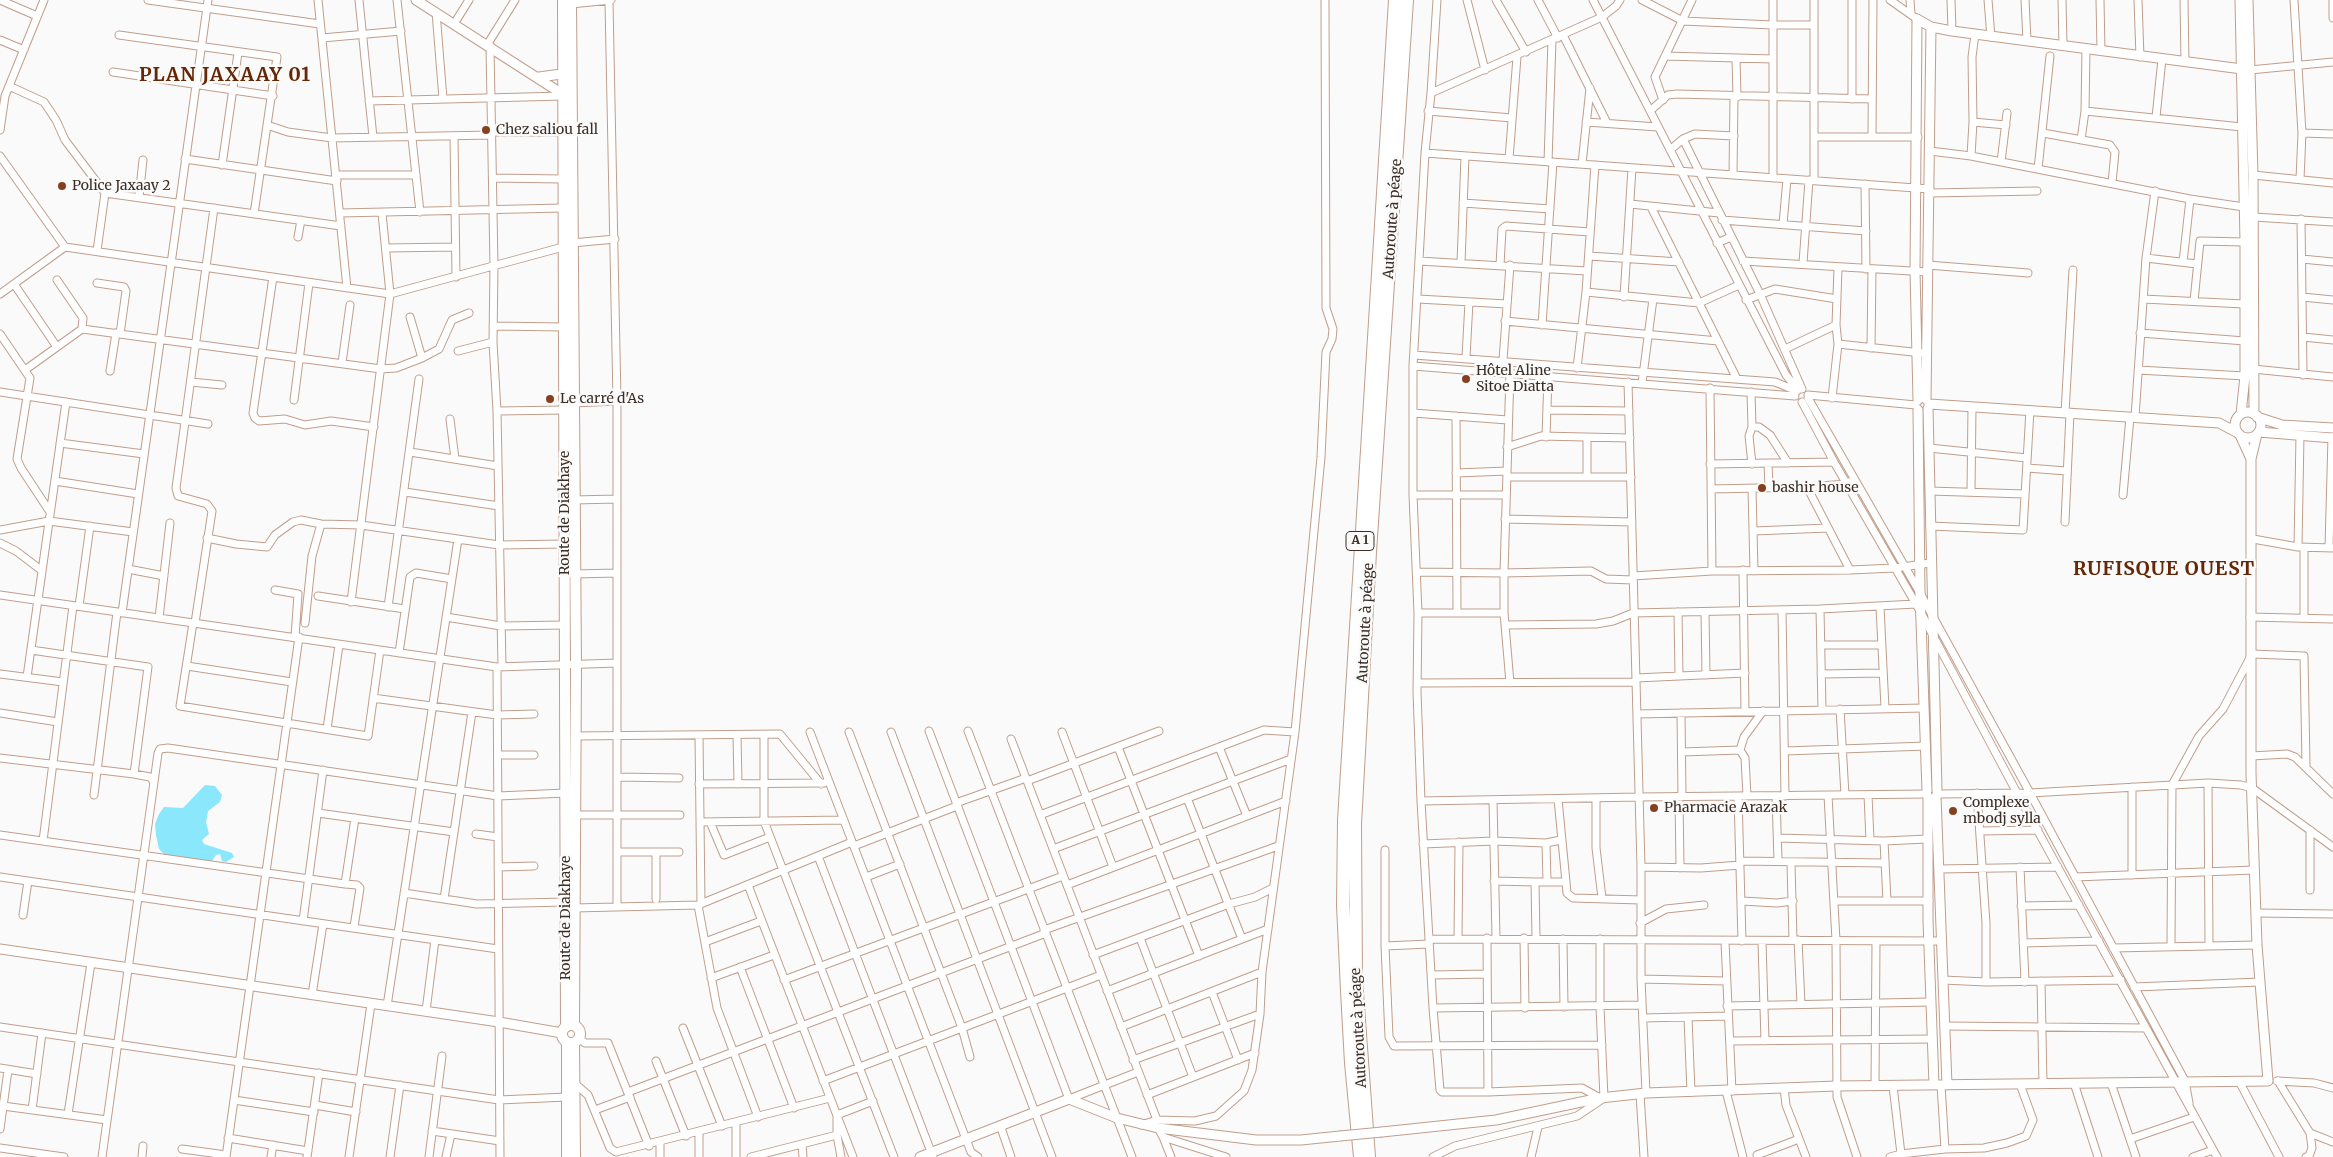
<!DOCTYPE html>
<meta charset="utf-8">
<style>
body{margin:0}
canvas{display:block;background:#fafafa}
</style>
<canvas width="2333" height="1157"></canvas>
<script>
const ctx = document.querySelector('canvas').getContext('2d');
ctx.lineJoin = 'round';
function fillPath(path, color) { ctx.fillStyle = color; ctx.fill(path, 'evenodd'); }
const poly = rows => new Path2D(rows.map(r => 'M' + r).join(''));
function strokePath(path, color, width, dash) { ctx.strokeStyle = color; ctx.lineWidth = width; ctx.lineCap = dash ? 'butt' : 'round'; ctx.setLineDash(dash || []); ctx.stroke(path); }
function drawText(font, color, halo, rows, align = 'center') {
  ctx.font = font + ' Merriweather,serif'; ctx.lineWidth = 5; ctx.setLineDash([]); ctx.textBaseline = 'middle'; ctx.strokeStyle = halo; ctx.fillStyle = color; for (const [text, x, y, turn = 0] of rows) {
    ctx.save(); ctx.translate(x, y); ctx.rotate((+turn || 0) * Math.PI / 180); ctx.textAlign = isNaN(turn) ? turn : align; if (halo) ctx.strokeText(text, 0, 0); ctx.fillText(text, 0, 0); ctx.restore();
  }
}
fillPath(poly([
 [205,785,215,786,222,795,220,802,208,811,206,822,209,834,202,840,204,844,232,853,234,857,226,862,222,861,220,854,216,855,212,861,191,861,180,856,165,855,159,849,156,835,155,824,159,814,164,807,183,808]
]), '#8ae7fc');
const minor = poly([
 [0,0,37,16],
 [148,0,320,24],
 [318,0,347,288],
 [359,0,373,137],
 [397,0,420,212],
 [1467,0,1485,70],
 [1496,0,1526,52],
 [1538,0,1558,38],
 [1593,0,1786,375,1798,390],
 [1642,0,1683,21,1773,25,1814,25],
 [1773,0,1773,178],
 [1852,0,1852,99],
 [1890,0,1917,19],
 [1910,0,1911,14],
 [1951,0,1952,31],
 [1988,0,1991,37],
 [2025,0,2027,41],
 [2062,0,2063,45],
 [2100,0,2101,50],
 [2138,0,2140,57],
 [2184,0,2185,62],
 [2294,0,2302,133,2300,179],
 [2333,0,2333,18],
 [609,2,617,401,617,906],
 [571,4,611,0],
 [436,12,443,99],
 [454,24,469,0],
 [1975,34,1972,57,1973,122,2006,125],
 [119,35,277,57,254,214],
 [1563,35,1607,123],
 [322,38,401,31],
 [0,40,24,50],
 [487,45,515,0],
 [490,46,494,266,493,342,497,411,502,667],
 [2086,48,2085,111,2242,127],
 [1665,56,1773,59],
 [1736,58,1737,97],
 [2250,70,2333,62],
 [113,72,273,96],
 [9,86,44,102,56,120,65,140,105,193,97,251],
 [1431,93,1437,0],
 [1663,100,1655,77,1692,0],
 [369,101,563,96],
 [1428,111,1512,118],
 [1650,111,1668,95,1677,94,1872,99],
 [2156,117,2162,59],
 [1586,122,1658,127],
 [267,125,288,132,332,138,492,135],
 [0,130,5,96,44,0],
 [492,132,563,132],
 [2043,133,2110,145,2115,152,2112,183],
 [2302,133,2333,134],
 [454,136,456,277],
 [1814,137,1918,137],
 [1872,137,1873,0],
 [1683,139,1760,294,1802,389],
 [2081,140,2085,111],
 [1670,150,1683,139,1695,134,1734,136],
 [1930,151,1971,156,2190,199,2244,207],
 [1425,153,1930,189],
 [0,156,65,247],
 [1971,156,1973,122],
 [185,159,337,181],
 [1509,159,1517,57],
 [1548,162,1552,40],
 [2001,162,2007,113],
 [1582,164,1590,88],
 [222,165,238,53],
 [2038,169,2050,56],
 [336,175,416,175],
 [1733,175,1734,97],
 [2253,175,2333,183],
 [493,178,563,179],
 [1814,180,1814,0],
 [1865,184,1866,269],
 [105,193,341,226],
 [1930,193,2037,191],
 [139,197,143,160],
 [1463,203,1550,209],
 [1630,204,1719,213],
 [1651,207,1737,379],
 [340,213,563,208],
 [2254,217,2333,222],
 [2301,219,2303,375],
 [1722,220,1866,231],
 [1783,224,1787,179],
 [298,237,301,220],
 [572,243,615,239],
 [1717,243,1731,237],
 [386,248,455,247],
 [1589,256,1679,262],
 [2146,258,2197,264],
 [2302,259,2333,262],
 [1419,261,1587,271],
 [1743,261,1928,272],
 [2183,262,2190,199],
 [1461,263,1465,156],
 [1803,263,1809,180],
 [1500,265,1502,229,1506,226,1590,232],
 [1928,265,2028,273],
 [273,277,253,413,255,418,259,421,285,419,305,425,331,421,374,427],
 [57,280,83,318,82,329],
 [97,283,124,287,126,291,120,334],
 [14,284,57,347],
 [1586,292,1699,303,1739,285],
 [0,294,65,247,390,294,563,247],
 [1624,297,1632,168],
 [2302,297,2333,300],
 [1418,299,1507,304],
 [2143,299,2244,304],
 [1746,300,1775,289,1837,299],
 [2194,301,2200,241,2245,242],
 [1505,321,1718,341],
 [1542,325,1553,162],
 [493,326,564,327],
 [2140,333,2245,341],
 [0,334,30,378,17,459,21,468,50,512],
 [2303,337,2333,340],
 [1838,344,1922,353],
 [1871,348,1872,269],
 [1785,349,1836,325],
 [458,351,493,342],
 [1414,355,1775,382,1797,391],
 [1466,357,1469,302],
 [422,358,439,349,452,320,469,313],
 [1503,360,1510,265],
 [342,363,350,305],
 [1413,366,1795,396],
 [1577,368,1586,292,1595,165],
 [2253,369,2333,377],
 [25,370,82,329,381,369,396,368,422,358,410,317],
 [2138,370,2245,376],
 [110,371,116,333],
 [191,382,222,385],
 [1628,382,1641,867,1641,979,1646,1093],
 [1642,383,1653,299],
 [1710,388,1712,571],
 [0,392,208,424],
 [1751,392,1752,427,1749,436,1752,464],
 [1808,395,1916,405],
 [1808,398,1920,593,2030,793,2185,1081,2189,1103],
 [1832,398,1838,344,1836,325,1838,268],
 [294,400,309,283],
 [1802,402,1834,462,1920,611,2017,793,2217,1157],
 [573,403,617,401],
 [1548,410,1629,411],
 [497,411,565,410],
 [1413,413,1508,420],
 [2065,413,2073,270],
 [1456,416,1457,613],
 [2135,417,2146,258,2155,191],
 [450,419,455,459],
 [1752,427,1759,427,1770,435,1788,463],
 [1546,437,1548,376],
 [60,443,144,454],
 [1507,447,1541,436,1630,438],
 [1929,448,2027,458],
 [410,452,498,466],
 [1710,464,1834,462],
 [1768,464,1769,488],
 [2027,468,2067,471],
 [1456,473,1507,471],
 [1507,477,1631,477],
 [1587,477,1587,438],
 [55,481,138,494],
 [1807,487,1850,570],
 [1711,489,1807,487,1847,484,1849,482],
 [1752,489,1754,571],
 [1930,491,2025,494],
 [405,492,499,506],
 [1971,492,1972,407],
 [1413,495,1506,495],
 [2123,495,2130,417],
 [573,500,617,499],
 [1505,519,1632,522],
 [2065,522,2070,413],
 [1930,526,2023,530,2030,410],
 [0,530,49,521,133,532],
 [1754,531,1828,528],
 [207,538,236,544,267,547,275,535,293,522,301,520,321,524,361,525,499,545,565,544],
 [2253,539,2298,547,2333,548],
 [0,543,16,551,41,570],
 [2298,547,2300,435],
 [2304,547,2304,618],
 [2329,547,2332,437],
 [128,569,164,576],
 [1743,570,1745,711],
 [1417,572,1504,573,1591,571,1606,579,1633,580],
 [574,574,617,573],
 [1633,576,1712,571,1850,570,1895,568,1930,563],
 [275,590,298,594,295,637],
 [0,595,497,667,617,663],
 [318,596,405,609],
 [351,602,390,294,382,213],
 [79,606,90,526],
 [388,607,419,379],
 [1880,607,1885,708],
 [1820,609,1822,710],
 [1782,610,1785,796],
 [1678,612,1679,676],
 [1705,612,1706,675],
 [122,613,208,0],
 [1418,613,1504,613],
 [446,617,501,626,565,625],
 [2250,617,2333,619],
 [159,618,170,523],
 [193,623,180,706,368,736,380,650],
 [195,623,212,511,207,504,178,496,176,488,214,208],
 [305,623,312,556,321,524],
 [1505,625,1596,624,1613,621,1633,613,1820,609,1916,604],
 [1821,645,1882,645],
 [31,650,148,667,134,774],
 [399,653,410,577,416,573,452,579],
 [187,666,292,682],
 [497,667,500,1157],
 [0,674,63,682],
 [1821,674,1883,673],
 [27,677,66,402],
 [1636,678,1745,673],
 [1417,683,1636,682],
 [1510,683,1504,613,1504,573,1510,373],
 [373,698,497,715,534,714],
 [1840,709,1845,795],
 [0,713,58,722],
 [1681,713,1682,796],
 [1637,714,1924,708],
 [327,729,339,645],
 [929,731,1069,1099,1138,1072],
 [968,731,1132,1157],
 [810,732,971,1152,978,1157],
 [849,732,962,1028,970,1057],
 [891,732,1052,1157],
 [1062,732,1113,867],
 [699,735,701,904],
 [737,735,738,784],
 [764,735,764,821,894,1157],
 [575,736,780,734,821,784],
 [1011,739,1157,1120],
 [1118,747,1199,956],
 [1219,747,1247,816],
 [1785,751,1926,746],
 [1682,752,1740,750],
 [498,755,534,755],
 [2251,756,2287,754,2295,757,2333,794],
 [0,758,134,774,150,777,154,782,102,1157],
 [617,777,679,778],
 [1027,781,1159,731],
 [154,782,158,753,160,749,168,748,498,796,566,793],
 [2208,783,2209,946],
 [699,784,824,783],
 [1977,793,1986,923,1986,982],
 [1937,794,2030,793,2208,783,2241,785,2252,788,2333,847],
 [94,795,117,612],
 [1868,795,1870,840],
 [1679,796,1680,868],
 [1738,796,1742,941],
 [1747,796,1745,758,1740,750,1744,737,1763,711],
 [1776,796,1778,861],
 [1828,796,1836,940,1837,1097,1857,1157],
 [1187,798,1242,939],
 [1596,798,1596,848,1602,898],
 [1558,799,1566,882],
 [1493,800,1496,938],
 [1421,801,1639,797,1927,794],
 [956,803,1026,778],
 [318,813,454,832],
 [574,815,680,815],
 [1040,815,1264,730,1295,732],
 [700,822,844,820],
 [710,822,724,855,770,837],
 [2310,830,2310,890],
 [1980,831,2038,830],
 [476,834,498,837],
 [0,835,345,884],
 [1778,838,1884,841,1927,839],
 [43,841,73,606],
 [1884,841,1887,901],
 [1546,843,1561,840],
 [1423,844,1494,841,1546,843,1547,882,1535,882],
 [854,846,957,806],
 [1053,849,1291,759],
 [1385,850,1385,946,1389,1037,1394,1046,1602,1045],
 [617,852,679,852],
 [818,856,933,1157],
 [1740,861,1884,863],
 [1791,863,1793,940],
 [498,867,534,866],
 [1641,867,1701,868,1740,865],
 [2020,867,2025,982],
 [1939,869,2058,867],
 [2132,875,2132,787],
 [0,877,498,949],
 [866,877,900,864],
 [2075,877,2254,870],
 [1494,881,1535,882,1536,938],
 [1547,882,1566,882,1567,893,1573,898,1641,900],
 [748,885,853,1157],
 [1067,885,1286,801],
 [404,893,477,904,566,902],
 [444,899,472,712],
 [656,899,656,852],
 [1742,901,1777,903,1793,901],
 [1835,901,1929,901],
 [698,905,717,1008,758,1117],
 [2021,906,2079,905],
 [574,908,698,905,852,842],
 [2256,913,2333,914],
 [23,915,28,881],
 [303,921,323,770],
 [1640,923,1666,909,1704,905],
 [354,927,360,888,357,885,345,884,355,818],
 [1044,930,1278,846],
 [1140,938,1193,1077],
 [1487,938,1488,1092],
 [1524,938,1525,1008],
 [1429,939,1942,941],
 [1458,939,1459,842],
 [1563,939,1564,1007],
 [1798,940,1801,1004],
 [705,942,761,921],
 [1725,942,1732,1091],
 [1762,942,1765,1041],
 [2023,943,2099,941],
 [1385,946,1429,944],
 [2171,947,2172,785,2199,736,2223,709,2252,654,2304,656,2306,765],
 [2113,948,2257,945],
 [1093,955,1229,904,1255,897,1273,888],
 [740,967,794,1108],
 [1431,975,1487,974],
 [711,978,774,955],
 [1641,979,1726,981],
 [784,980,1063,876],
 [1943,980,1986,982,2121,980],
 [2041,981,2043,1084],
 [2134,987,2260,982],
 [1107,991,1268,929],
 [1212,992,1238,1060],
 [312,995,323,924],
 [387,1006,458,539],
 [1727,1006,1931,1002],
 [1433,1008,1642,1005],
 [426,1011,435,940],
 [1643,1018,1728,1016],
 [1688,1018,1691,1092],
 [1945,1026,2146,1028],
 [0,1027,499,1100,567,1097],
 [1121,1027,1262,972],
 [683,1028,722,1126],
 [579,1038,585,1043,608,1043,649,1146],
 [1730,1041,1932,1039],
 [1133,1060,1260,1014],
 [656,1061,686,1136],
 [0,1068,37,1074],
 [823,1081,1101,975],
 [2239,1081,2279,1157],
 [2277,1081,2314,1083,2333,1088],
 [2278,1081,2310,1133,2312,1148,2309,1156,2306,1157],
 [574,1083,588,1095,610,1148,616,1152,830,1098],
 [2074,1083,2098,1157],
 [2111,1083,2136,1157],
 [1875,1086,1876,941],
 [1893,1086,1901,1154],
 [1784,1088,1786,1105,1806,1157],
 [1726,1091,1743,1157],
 [628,1092,1046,933],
 [1640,1094,1644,1157],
 [1147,1095,1255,1053],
 [1600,1098,1582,1088,1488,1092,1442,1092,1440,1090,1433,1008,1421,801,1417,692,1418,613,1413,495,1413,366,1425,153,1431,93,1602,17,1616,6,1620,0],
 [234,1100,314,1112],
 [315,1105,356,1112],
 [3,1106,107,1120],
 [32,1110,42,1033],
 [595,1110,630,1097],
 [68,1114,91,963],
 [736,1123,736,1157],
 [1000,1125,1011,1157],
 [1141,1125,1157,1120,1195,1121,1216,1116,1244,1091,1252,1070,1260,1014,1262,972,1295,732,1321,457,1326,352,1332,339,1333,329,1326,308,1325,0],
 [1158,1128,1163,1137,1226,1157],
 [0,1129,8,1070],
 [432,1131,500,1141],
 [699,1132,699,1157],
 [2310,1133,2333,1142],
 [1163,1137,1171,1157],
 [228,1138,308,1151],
 [2130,1139,2194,1117],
 [660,1142,660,1157],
 [802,1144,803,1157],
 [0,1148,64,1157],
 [182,1149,226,1155],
 [1945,1149,1984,1148,2007,1143,2026,1136,2033,1120,2020,1084],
 [1757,1155,1799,1139],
 [142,1157,143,1146],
 [226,1157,299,637],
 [271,1157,273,1145],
 [307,1157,319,1073],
 [349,1157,371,1004],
 [390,1157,400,1085],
 [429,1157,442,1056],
 [446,1157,451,1134],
 [751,1157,837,1135],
 [841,1157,837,1135,837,1115,873,1101],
 [1433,1157,1455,1146,1577,1116,1604,1098,1600,1007,1600,939],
 [1531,1157,1538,1127],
 [1890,1157,1901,1154,1945,1149,1941,1085],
 [2193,1157,2213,1150]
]);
const tertiary = poly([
 [416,0,567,97],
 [2240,0,2245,242,2245,376,2241,414],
 [2248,0,2253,175,2254,414],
 [1917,19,1915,271,1918,400],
 [1917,19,1931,27,1952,31,2242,69],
 [539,77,569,73],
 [1926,399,1931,27],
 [1929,404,2219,423,2238,433],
 [1928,408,1937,791],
 [1918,410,1920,593,1927,791],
 '2235 425a13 13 0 1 1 26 0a13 13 0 1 1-26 0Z',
 [2257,417,2282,425,2333,428],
 [2259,432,2333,438],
 [2240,435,2251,459],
 [1936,796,1947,1085],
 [1928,797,1928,920,1934,1085],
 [0,949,499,1022,562,1033],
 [1382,1132,1496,1120,1600,1098,1646,1093,1837,1086,2268,1081,2257,945,2251,773,2251,459,2257,434],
 [920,1157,1069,1099,1117,1118,1158,1128,1256,1140,1301,1140,1340,1136]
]);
const primary = poly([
 [563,0,566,1027],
 [571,0,576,665,574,1025],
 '562 1034a9 9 0 1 1 18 0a9 9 0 1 1-18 0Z',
 [567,1042,567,1157],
 [574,1043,575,1157]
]);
const motorway = poly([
 [1360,1157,1351,1063,1347,991,1343,905,1344,820,1395,0],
 [1369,1157,1356,979,1355,824,1370,552,1407,0]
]);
strokePath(minor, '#c09e8b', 9);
strokePath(tertiary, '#c09e8b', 11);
strokePath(primary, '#c09e8b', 12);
strokePath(motorway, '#c09e8b', 14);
strokePath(minor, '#fff', 7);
strokePath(tertiary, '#fff', 9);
strokePath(primary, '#fff', 10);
strokePath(motorway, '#fff', 12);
const tertiaryBridge = poly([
 [1340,1136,1382,1132]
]);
strokePath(tertiaryBridge, '#c09e8b', 11, []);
strokePath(tertiaryBridge, '#fff', 9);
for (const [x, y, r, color] of [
 [486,130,5,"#87401e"],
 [62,186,5,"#87401e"],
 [1466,379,5,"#87401e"],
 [550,399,5,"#87401e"],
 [1762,488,5,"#87401e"],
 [1654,808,5,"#87401e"],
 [1953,811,5,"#87401e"]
]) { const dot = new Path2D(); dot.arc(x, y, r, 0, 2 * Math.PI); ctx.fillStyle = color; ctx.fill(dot); strokePath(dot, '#fafafa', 2); }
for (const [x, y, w] of [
 [1360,541,28]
]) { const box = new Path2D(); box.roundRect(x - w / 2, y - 9.5, w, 19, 4); ctx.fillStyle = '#fafafa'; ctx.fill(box); strokePath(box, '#3c2e26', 1); }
drawText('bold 12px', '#3c2e26', null, [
 ["A 1",1360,541]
]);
drawText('14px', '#3c2e26', '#fafafa', [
 ["Chez saliou fall",496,130],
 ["Police Jaxaay 2",72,186],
 ["Hôtel Aline",1476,371],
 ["Sitoe Diatta",1476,387],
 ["Le carré d'As",560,399],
 ["bashir house",1772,488],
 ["Complexe",1963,803],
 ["mbodj sylla",1963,819],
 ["Pharmacie Arazak",1664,808]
], 'left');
drawText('14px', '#3c2e26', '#fafafa', [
 ["Autoroute à péage",1393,219,-86],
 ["Route de Diakhaye",565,513,-90],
 ["Autoroute à péage",1366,623,-87],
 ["Route de Diakhaye",566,918,-90],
 ["Autoroute à péage",1359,1028,-93]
]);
ctx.letterSpacing = '1px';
drawText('bold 19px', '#662706', '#fafafa', [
 ["PLAN JAXAAY 01",225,76],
 ["RUFISQUE OUEST",2164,570]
]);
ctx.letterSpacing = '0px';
</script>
